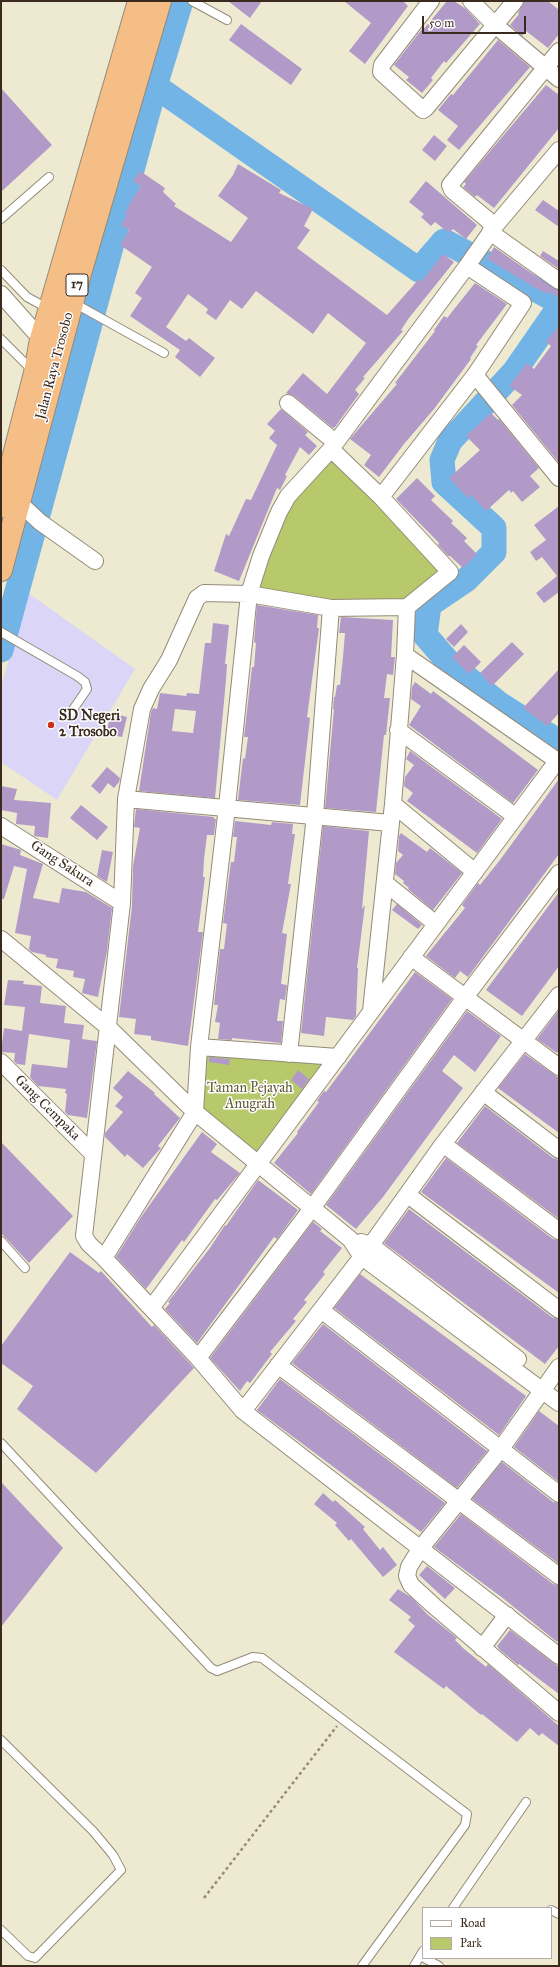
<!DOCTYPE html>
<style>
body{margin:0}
#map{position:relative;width:560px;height:1967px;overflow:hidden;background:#eeead1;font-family:"IM FELL Great Primer",serif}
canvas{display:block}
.frame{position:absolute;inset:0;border:2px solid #3b2a1e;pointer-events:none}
.legend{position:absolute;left:422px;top:1907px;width:130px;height:52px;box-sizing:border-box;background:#fff;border:1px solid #b1aaa5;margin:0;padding:5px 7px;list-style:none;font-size:12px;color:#3b2a1e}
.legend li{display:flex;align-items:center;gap:8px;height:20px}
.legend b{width:20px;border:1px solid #b1aaa5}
.scale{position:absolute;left:422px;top:16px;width:104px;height:18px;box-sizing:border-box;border:2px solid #3b2a1e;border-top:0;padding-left:5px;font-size:12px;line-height:14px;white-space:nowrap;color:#3b2a1e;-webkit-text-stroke:3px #fff;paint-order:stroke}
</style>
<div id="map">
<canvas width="560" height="1967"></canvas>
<div class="frame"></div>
<ul class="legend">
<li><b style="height:5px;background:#fff"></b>Road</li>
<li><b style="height:11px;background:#b8c96c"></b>Park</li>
</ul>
<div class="scale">50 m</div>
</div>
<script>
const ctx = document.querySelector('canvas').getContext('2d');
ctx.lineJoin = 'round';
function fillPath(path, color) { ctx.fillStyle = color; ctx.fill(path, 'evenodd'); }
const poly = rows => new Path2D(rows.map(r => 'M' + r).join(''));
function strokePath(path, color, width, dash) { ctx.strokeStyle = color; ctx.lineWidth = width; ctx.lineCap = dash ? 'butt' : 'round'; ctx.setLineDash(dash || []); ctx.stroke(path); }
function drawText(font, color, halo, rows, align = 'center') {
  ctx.font = font + ' "IM FELL Great Primer",serif'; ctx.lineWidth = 3; ctx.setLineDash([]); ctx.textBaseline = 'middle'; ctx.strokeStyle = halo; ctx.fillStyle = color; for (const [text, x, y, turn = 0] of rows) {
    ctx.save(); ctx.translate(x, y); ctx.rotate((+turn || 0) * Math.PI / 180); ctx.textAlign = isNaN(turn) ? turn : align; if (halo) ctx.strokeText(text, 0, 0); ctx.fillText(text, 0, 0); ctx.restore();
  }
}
fillPath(poly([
 [28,593,135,669,57,800,1,762,1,687]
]), '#dbd6f7');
fillPath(poly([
 [330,452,449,573,405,606,331,602,252,592,289,498],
 [199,1047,338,1057,259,1163,195,1112]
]), '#b8c96c');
strokePath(poly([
 [155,86,419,270,444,241,559,302],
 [559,307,514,372,450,441,442,460,444,482,494,528,494,552,466,580,429,605,425,635,450,664,498,703,559,742],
 [1,650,155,86,181,1]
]), '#73b4e7', 25);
fillPath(poly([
 [228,1,262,1,250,18],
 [344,1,403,1,408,6,365,64,349,51,371,23],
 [447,1,454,1,466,9,480,24,446,63,444,61,431,78,433,80,422,93,406,80,409,77,394,65,422,29,423,30],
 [524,1,548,1,559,10,559,34,548,48,526,31,522,36,510,25,519,14,518,13],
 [241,24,302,69,291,85,229,40],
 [498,40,530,67,459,150,447,140,458,126,438,110,451,94,453,95],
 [546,85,559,95,559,128,494,208,477,195,475,197,463,187,466,184,464,182],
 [1,88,52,145,1,192],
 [434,135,447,146,435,161,422,150],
 [238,164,281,190,279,193,313,209,304,226,310,230,297,248,387,315,419,279,422,281,443,254,454,262,409,318,401,330,403,331,363,377,365,378,355,390,359,394,335,427,333,428,294,396,286,393,303,373,327,394,366,343,328,313,313,334,256,291,242,309,230,300,216,320,206,313,208,309,188,294,166,327,186,341,189,338,215,358,200,377,175,357,180,350,130,316,142,298,135,293,152,267,120,245,129,230,121,225,127,215,125,214,131,201,141,186,133,181,140,171,165,188,163,192,176,204,174,206,231,242,248,218,218,196,233,175],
 [426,181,477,225,466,239,453,229,449,233,435,222,431,226,421,217,424,214,409,202],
 [543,200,559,211,559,227,535,210],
 [494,247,554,289,559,290,559,298,547,291,546,294,487,259],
 [543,251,559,261,559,269,540,256],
 [475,283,507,304,476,345,478,346,470,358,471,359,434,409,404,444,379,477,364,465,371,455,350,439,397,384,395,383,435,331,434,330,444,316,447,318],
 [559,325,559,463,512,405,522,395,509,386,527,363,534,369,551,346,546,342],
 [281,409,308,432,305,435,317,446,309,455,300,447,285,475,287,476,280,490,277,488,239,581,214,571,226,534,229,536,246,499,251,500,277,445,269,438,275,431,267,424],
 [491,413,498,420,499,419,539,468,530,476,540,487,522,502,513,491,511,493,509,490,486,511,471,495,468,498,449,478,480,450,466,436],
 [417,478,435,496,431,500,453,521,451,523,467,538,464,541,477,554,463,568,450,556,448,556,438,545,439,543,396,499],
 [559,506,559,592,544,603,536,593,557,576,542,557,536,561,530,552,546,540,534,525],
 [257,605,318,615,317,628,319,628,307,717,310,718,300,805,238,800,243,758,245,759,248,737,244,737,252,667,254,667,256,643,254,642],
 [341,617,393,620,391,657,395,657,393,675,387,674,384,698,390,698,386,735,384,735,376,812,325,808,334,709,333,709,334,697,335,697,337,685,340,685,343,657,345,633,339,633],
 [213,623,229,625,225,664,227,664,226,680,215,798,139,791,151,712,153,708,157,709,160,693,186,696,187,693,199,694,205,643,211,643],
 [175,709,196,711,193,733,172,731],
 [461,624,468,632,454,647,446,639],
 [512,642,524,654,492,686,480,673],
 [464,645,481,662,469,674,452,657],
 [559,669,559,713,547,726,523,708],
 [415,682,431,694,433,691,538,770,513,803,409,725,421,706,411,699,412,687],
 [111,713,127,717,122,737,106,734],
 [410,751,502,819,477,853,407,801,413,793,404,786,405,777,414,765,406,759],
 [107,767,120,778,119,782,114,788,108,783,100,794,91,786],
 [559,779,559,854,468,977,460,971,455,978,426,956,465,908,462,905,478,883,480,885,500,860],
 [1,786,17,789,14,800,51,803,48,838,34,836,35,826,16,824,17,813,1,810],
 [81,805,108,827,97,840,70,818],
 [136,809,214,817,214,819,216,819,214,835,207,835,204,859,203,877,205,877,198,932,203,932,188,1046,151,1040,151,1036,134,1034,136,1019,119,1017,132,906,133,866,140,828,134,827],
 [235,821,271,825,272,822,293,824,292,834,295,834,288,884,291,884,282,933,287,934,281,984,287,985,285,1000,280,999,277,1021,283,1021,281,1043,232,1038,232,1040,218,1039,220,1023,215,1022,218,1005,214,1005,220,949,224,949,227,924,223,923,231,862,234,862,237,837,233,837],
 [323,826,369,831,362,909,365,905,357,968,358,968,356,1016,353,1020,326,1017,324,1036,301,1033],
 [401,833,427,852,430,848,462,873,433,910,408,889,409,888,403,883,404,881,395,874,396,863,403,855,398,851,399,836],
 [1,844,21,850,20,855,43,864,33,898,59,903,62,888,86,892,112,908,107,951,98,997,82,993,85,979,73,977,74,971,56,968,58,959,46,957,46,955,32,952,29,949,31,936,15,933,27,869,14,866,4,899,1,899],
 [102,850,113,852,107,882,97,876],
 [559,892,559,966,522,1016,486,990],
 [397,904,422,925,418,929,392,910],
 [415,972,452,999,311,1194,274,1163,298,1133,297,1132,319,1102,317,1101,324,1091,326,1092],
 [8,980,24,981,23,984,42,986,40,1003,66,1006,64,1023,84,1025,82,1039,97,1041,87,1118,68,1115,65,1112,67,1094,65,1093,66,1089,38,1086,30,1077,32,1064,67,1068,70,1040,29,1034,25,1065,17,1064,14,1061,15,1053,1,1052,4,1028,22,1031,25,1007,4,1005],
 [559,1010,559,1050,557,1053,537,1039],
 [467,1011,501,1036,475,1072,454,1055,442,1071,463,1088,383,1197,356,1229,326,1205],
 [525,1054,559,1078,559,1133,498,1088],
 [209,1057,230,1059,229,1065,209,1062],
 [298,1070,309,1079,302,1089,291,1080],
 [128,1071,155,1093,154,1094,180,1118,158,1146,161,1148,143,1168,127,1154,125,1157,105,1137,105,1133,123,1112,115,1106,123,1097,113,1088],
 [485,1106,553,1158,559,1160,559,1219,457,1143],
 [202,1132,217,1144,211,1152,240,1173,217,1200,215,1199,184,1242,182,1240,146,1289,116,1257,141,1217],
 [1,1142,73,1216,29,1263,1,1233],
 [446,1158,553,1239,559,1240,559,1293,421,1192],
 [258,1180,298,1210,277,1239,274,1237,197,1343,165,1309,170,1303,168,1302,210,1248,225,1225,226,1226],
 [409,1209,553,1318,559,1319,559,1346,545,1364,384,1243],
 [313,1222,322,1229,320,1231,342,1248,323,1272,325,1274,304,1300,307,1302,293,1319,296,1321,270,1352,272,1354,250,1383,247,1381,240,1391,210,1358],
 [70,1252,99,1273,101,1271,152,1327,154,1325,194,1368,96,1473,17,1409,33,1386,1,1363,1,1346],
 [360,1274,526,1396,499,1435,334,1308],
 [323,1324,487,1451,457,1488,292,1363],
 [280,1379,445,1503,421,1532,257,1410],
 [539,1411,559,1426,559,1482,514,1447],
 [502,1462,553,1502,559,1503,559,1564,472,1499],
 [1,1482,63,1548,1,1627],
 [323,1493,333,1502,335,1500,365,1527,363,1529,380,1550,383,1547,397,1565,383,1577,351,1539,349,1541,335,1525,337,1523,314,1504],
 [461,1514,553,1584,559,1585,559,1639,557,1642,504,1599,434,1547],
 [427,1566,455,1588,445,1599,419,1575],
 [398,1589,412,1598,427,1614,457,1638,455,1640,463,1648,486,1667,488,1664,559,1726,559,1746,542,1733,539,1736,530,1728,517,1742,482,1714,481,1715,446,1686,444,1689,394,1652,415,1626,408,1620,411,1617,389,1600],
 [510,1630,559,1667,559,1694,519,1664,518,1665,500,1650,497,1646]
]), '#b29ac8');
const lane = poly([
 [192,1,227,20],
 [1,219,49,177],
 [1,270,27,297,49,309],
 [74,303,164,353],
 [1,339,33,371],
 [1,632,77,676,85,682,87,689,70,714],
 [1,1241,25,1268],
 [1,1443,211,1668,217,1671,253,1657,262,1658,467,1814,465,1825,362,1966],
 [1,1740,93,1831,113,1855,121,1870,35,1958,28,1956,1,1930],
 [453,1908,526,1802],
 [551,1910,559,1914],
 [424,1958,439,1966],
 [414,1966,423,1951]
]);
const street = poly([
 [431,1,382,65,381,72,423,110,426,108,515,1],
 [471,1,495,25,559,79],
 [495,226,452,190,450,185,559,51],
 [490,232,559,281],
 [1,294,41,339],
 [475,375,559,478],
 [288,403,335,442],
 [331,449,381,497,450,572,407,607,331,608,249,594,204,593,197,598,169,660,151,689,142,709,126,799,122,903,84,1236,89,1244,104,1258,198,1358,243,1411,559,1656],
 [12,496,40,522,95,561],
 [381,497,475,375,523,303,467,266],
 [405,655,559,762],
 [398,730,515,816],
 [126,799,390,823],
 [393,804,475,872],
 [1,826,122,903],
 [385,883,436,924],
 [1,939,109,1028,195,1112,350,1239,362,1257,559,1403],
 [411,957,559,1067],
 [371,1011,393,804,405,655,407,607],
 [199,1047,338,1057],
 [289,1054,315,815,331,608],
 [1,1062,93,1154],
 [483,1092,559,1150],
 [443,1144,559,1231],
 [408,1195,559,1310],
 [361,1242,371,1245,518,1359],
 [104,1258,195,1112,199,1047,227,807,249,594,261,556,279,512,288,496,331,449,467,266,495,226,559,150],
 [152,1307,557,761],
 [321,1310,559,1494],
 [198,1358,313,1207,466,996,559,873],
 [278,1365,559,1576],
 [559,1367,500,1450,420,1549,409,1567,407,1576,411,1585,434,1606,559,1713],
 [243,1411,371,1245,443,1144,559,995],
 [482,1648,507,1615]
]);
const highway = poly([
 [1,506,35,373,41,339,139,1],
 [1,570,79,277,160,1]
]);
strokePath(lane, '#948a78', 10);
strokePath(street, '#948a78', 18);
strokePath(highway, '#948a78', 24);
strokePath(poly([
 [204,1898,337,1726]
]), '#948a78', 2.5, [3, 3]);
strokePath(lane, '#fff', 8);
strokePath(street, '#fff', 16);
strokePath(highway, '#f5be86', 22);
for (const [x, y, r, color] of [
 [51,725,4,"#c8321e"]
]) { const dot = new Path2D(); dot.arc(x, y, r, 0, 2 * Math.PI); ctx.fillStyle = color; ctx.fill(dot); strokePath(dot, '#fff', 1.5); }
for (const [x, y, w] of [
 [77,285,22]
]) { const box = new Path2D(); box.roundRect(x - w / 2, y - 11, w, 22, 3); ctx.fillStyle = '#fff'; ctx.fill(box); strokePath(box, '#3b2a1e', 1); }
drawText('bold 13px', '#3b2a1e', null, [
 ["17",77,285]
]);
drawText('14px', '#3b2a1e', '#fff', [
 ["Jalan Raya Trosobo",55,366,-75],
 ["Gang Sakura",62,864,33],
 ["Gang Cempaka",47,1108,45]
]);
drawText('bold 14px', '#3b2a1e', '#fff', [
 ["SD Negeri",59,717],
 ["2 Trosobo",59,733]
], 'left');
drawText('14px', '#605a35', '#fff', [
 ["Taman Pejayah",250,1089],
 ["Anugrah",250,1105]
]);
</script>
